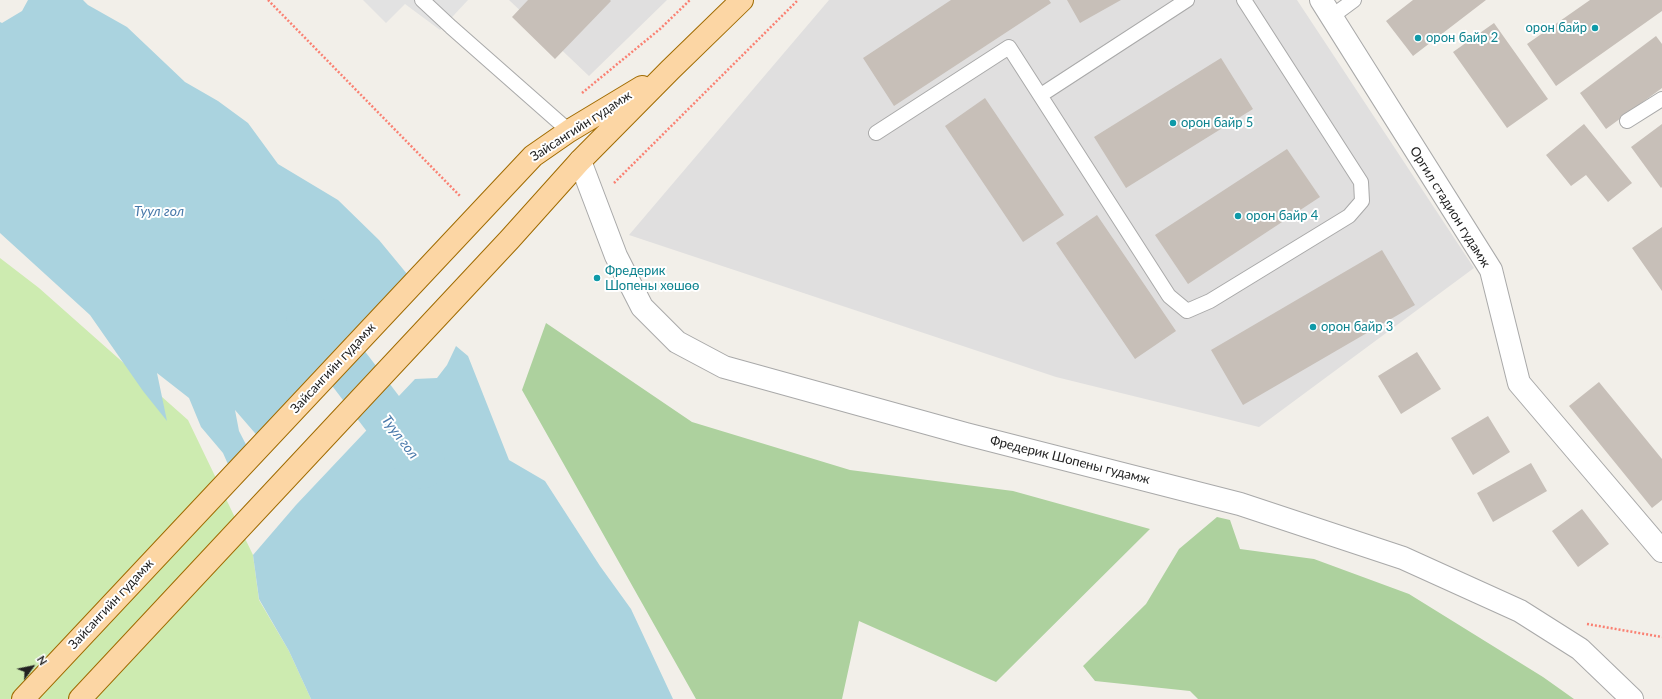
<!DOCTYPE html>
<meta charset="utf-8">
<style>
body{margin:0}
#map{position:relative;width:1662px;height:699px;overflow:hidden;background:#f2efe9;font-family:Lato,sans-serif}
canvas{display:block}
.north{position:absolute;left:12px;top:647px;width:40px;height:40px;-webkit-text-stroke:3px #fff;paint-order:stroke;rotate:57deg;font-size:11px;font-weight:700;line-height:16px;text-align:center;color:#222}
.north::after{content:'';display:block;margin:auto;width:14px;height:18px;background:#222;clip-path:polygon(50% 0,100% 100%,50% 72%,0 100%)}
</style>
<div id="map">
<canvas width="1662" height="699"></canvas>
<div class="north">N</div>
</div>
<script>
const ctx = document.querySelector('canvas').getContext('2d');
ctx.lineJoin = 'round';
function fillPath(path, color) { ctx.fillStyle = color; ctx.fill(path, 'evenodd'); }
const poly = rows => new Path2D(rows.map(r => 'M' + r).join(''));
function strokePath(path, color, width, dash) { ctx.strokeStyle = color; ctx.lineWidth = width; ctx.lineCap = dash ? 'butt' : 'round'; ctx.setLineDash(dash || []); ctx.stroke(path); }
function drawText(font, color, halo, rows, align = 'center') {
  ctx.font = font + ' Lato,sans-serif'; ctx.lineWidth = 4; ctx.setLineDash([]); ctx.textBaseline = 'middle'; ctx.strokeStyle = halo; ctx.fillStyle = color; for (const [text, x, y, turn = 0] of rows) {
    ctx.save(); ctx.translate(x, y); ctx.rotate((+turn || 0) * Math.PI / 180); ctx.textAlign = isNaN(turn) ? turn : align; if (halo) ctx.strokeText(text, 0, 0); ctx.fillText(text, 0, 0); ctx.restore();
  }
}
fillPath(poly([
 [509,0,667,0,589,76],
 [829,0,1297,0,1474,268,1259,427,1056,377,629,235]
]), '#e0dfdf');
fillPath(poly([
 [0,258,39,288,188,420,253,555,259,600,289,651,311,699,0,699]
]), '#cdebb0');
fillPath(poly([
 [546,323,692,422,850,470,1013,491,1150,529,996,682,859,621,842,699,696,699,522,390],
 [1217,517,1230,520,1240,549,1314,559,1409,594,1543,677,1574,699,1198,699,1190,691,1095,681,1083,666,1146,604,1179,549]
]), '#add19e');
fillPath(poly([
 [363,0,468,0,440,30,405,4,386,23]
]), '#e2e2e2');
fillPath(poly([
 [28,0,83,0,88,5,127,27,185,82,218,101,248,123,278,164,338,200,379,240,417,286,267,447,235,410,239,431,254,460,235,480,223,453,201,427,189,398,157,373,167,421,143,391,90,315,0,233,0,22,2,23,22,11],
 [456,346,468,356,509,460,545,481,600,566,631,609,673,699,311,699,289,651,259,599,253,555,296,505,415,379,437,378,447,365]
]), '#aad3df');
strokePath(poly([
 [310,318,422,465]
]), '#aad3df', 47);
fillPath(poly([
 [528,0,610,0,611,1,555,59,512,17],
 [951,0,1049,0,1051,3,894,106,863,58],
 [1067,0,1121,0,1080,23],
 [1413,0,1486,0,1413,56,1386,21],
 [1590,0,1662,0,1662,11,1556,86,1527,44],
 [1494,23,1548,99,1507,128,1453,52],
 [1656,36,1662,44,1662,88,1606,129,1580,93],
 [1221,58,1253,109,1126,188,1094,137],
 [985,98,1064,215,1023,242,945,126],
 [1584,124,1632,183,1608,202,1586,175,1571,186,1546,155],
 [1662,124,1662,187,1661,188,1631,147],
 [1287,149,1320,197,1188,284,1155,235],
 [1097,215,1176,331,1135,359,1056,243],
 [1662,227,1662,291,1632,248],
 [1382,250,1415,305,1243,405,1211,350],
 [1417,352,1441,389,1401,414,1378,376],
 [1599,382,1662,459,1662,500,1652,508,1569,406],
 [1488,416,1510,452,1473,475,1451,438],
 [1531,463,1547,491,1493,522,1477,493],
 [1582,509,1609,544,1578,567,1552,531]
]), '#c7bfb8');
const service = poly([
 [422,0,451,27,569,131],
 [1331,17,1354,0],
 [1041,95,1187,0],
 [1627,121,1662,99],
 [876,133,1009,47,1169,296,1187,311,1210,301,1349,216,1362,201,1361,182,1244,0]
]);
const minor = poly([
 [1321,0,1491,270,1519,383,1662,551]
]);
const tertiary = poly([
 [580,161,616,256,642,307,677,342,724,367,966,434,1240,504,1403,558,1520,611,1580,649,1632,699]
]);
const primary = poly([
 [23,699,533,156,569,131,642,87],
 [80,699,510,239,580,161,670,70,742,0]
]);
strokePath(service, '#a9a9a9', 16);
strokePath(minor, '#a9a9a9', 24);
strokePath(tertiary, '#a9a9a9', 24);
strokePath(primary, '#a06b00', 24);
strokePath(poly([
 [268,0,460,196],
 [582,93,660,29,690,0],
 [614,183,798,0],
 [1587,624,1662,637]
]), '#fa8072', 2.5, [2, 2]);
strokePath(service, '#fff', 14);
strokePath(minor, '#fff', 22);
strokePath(tertiary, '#fff', 22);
strokePath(primary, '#fcd6a4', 22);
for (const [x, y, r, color] of [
 [1595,28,4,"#0f9aa8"],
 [1418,38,4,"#0f9aa8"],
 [1173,123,4,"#0f9aa8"],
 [1238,216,4,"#0f9aa8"],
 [597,278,4,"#0f9aa8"],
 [1313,327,4,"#0f9aa8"]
]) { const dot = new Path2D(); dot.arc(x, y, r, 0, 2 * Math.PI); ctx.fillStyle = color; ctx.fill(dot); strokePath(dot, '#fff', 1.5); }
drawText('13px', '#0d838f', '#fff', [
 ["орон байр",1587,28,"right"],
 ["орон байр 2",1426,38],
 ["орон байр 5",1181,123],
 ["орон байр 4",1246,216],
 ["Фредерик",605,271],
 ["Шопены хөшөө",605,286],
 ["орон байр 3",1321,327]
], 'left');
drawText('13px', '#222', '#fff', [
 ["Зайсангийн гудамж",581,126,-33],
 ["Оргил стадион гудамж",1450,207,58],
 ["Зайсангийн гудамж",333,368,-47],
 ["Фредерик Шопены гудамж",1070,460,14],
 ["Зайсангийн гудамж",111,604,-47]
]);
drawText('italic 14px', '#4a7aab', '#fff', [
 ["Туул гол",159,211],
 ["Туул гол",400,437,53]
]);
</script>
